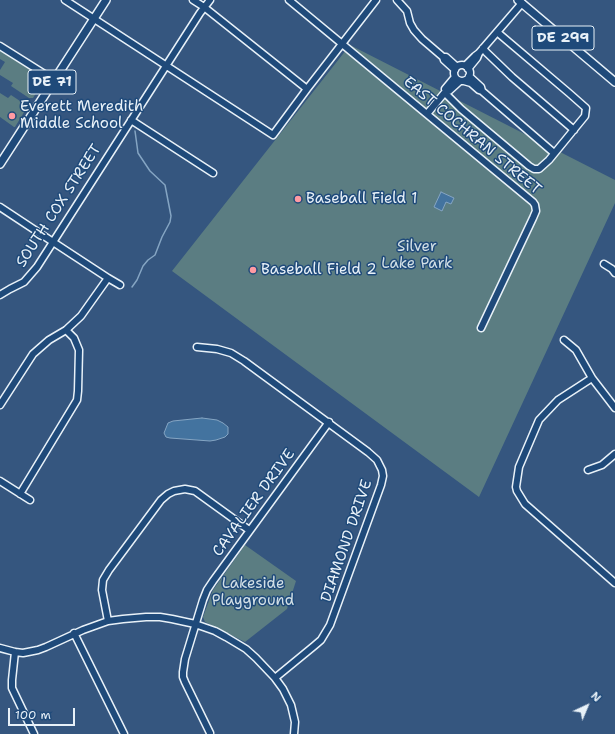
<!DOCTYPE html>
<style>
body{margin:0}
#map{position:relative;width:615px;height:734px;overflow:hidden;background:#35567f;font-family:"Shantell Sans",sans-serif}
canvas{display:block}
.north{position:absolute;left:567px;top:686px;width:40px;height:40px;-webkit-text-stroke:3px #1f4a7a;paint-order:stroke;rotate:44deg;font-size:11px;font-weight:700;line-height:16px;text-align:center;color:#e8f1f8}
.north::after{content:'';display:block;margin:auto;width:14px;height:18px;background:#e8f1f8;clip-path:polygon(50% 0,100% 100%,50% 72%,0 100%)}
.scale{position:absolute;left:8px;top:708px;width:67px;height:18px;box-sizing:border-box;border:2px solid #e8f1f8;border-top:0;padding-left:5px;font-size:12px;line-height:14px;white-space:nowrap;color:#e8f1f8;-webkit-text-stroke:3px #1f4a7a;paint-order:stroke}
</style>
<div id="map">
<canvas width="615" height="734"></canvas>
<div class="north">N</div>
<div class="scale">100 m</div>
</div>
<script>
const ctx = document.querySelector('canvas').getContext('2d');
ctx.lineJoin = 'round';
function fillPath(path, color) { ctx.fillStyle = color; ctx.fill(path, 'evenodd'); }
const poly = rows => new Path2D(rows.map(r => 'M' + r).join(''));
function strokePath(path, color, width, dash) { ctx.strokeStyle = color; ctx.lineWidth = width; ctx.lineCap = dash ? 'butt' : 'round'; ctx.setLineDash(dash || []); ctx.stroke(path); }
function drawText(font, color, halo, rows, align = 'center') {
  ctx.font = font + ' "Shantell Sans",sans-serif'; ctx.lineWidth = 3; ctx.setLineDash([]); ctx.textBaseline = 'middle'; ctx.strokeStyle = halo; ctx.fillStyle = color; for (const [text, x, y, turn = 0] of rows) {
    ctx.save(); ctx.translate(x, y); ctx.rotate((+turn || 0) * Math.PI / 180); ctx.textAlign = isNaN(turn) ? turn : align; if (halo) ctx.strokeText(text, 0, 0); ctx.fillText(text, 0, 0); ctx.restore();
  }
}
fillPath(poly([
 [350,45,615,180,615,203,479,497,172,271],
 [0,48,46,77,33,98,29,98,11,86,13,83,0,75,0,70,5,62,0,59],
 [0,93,8,98,11,95,23,103,26,107,26,109,15,127,14,127,0,117],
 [245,545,296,581,287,609,245,642,205,622,203,617,213,590]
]), '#5b7d82');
const water = poly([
 [441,192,454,198,451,204,446,202,442,211,434,207,441,192],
 [202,418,217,420,223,423,228,427,228,434,225,437,216,440,210,441,170,438,166,437,164,433,168,423,173,421,202,418]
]);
fillPath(water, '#43739f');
strokePath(water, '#85a5c3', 1);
strokePath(poly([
 [132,287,137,280,143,266,148,260,155,255,162,237,170,222,171,216,165,185,150,171,138,153,135,131]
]), '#85a5c3', 1.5);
const minor = poly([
 [65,0,273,135,307,89,376,0],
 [193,0,204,7,307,89],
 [289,0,533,202,535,205,536,211,533,218,481,328],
 [397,0,407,11,410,23,414,30,422,39,443,57],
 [0,46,54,80],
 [483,48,486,52,512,77,574,130],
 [479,53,522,3],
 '454 73a8 8 0 1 1 16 0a8 8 0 1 1-16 0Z',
 [465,66,475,56,479,53,477,58,468,69],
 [455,70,444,60,443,57,446,57,457,67],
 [455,77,445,89,446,91,449,91,460,81],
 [464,81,471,83,479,90,482,91,481,87,469,76],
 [482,91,554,153],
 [445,93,461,109,529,166,534,169,539,169,549,160,585,116,586,108,569,93,497,32],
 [427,114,446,91],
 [131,120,213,173],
 [0,207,53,242,108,278,120,285],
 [604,264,612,269,615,273],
 [0,295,10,289,24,282,37,267,200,13,210,0],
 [564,340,576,350,592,378,615,408],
 [197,347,217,349,231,353,244,361,368,452,377,460,382,470,383,476,381,485,330,625,321,640,314,646,275,678],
 [592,378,558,400,539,420,519,467,516,487,517,491,525,504,615,583],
 [0,405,33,354,49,340,66,330,81,316,108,278],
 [588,470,602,465,615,454],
 [0,481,30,500],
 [20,494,77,400,78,391,79,350,74,338,66,330],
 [108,621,102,590,103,580,109,570,161,500,168,494,174,491,185,489,195,491,249,530],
 [74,633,124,734],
 [0,648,15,652,23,653,38,650,46,647,83,630,108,621,123,619,146,617,160,617,172,619,195,624,215,631,226,637,246,649,256,658,275,678,283,689,291,705,295,722,294,734],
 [15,652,12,680,12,688,34,734],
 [210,733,185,682,183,677,183,672,185,659,203,600,207,590,213,581,329,422]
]);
const major = poly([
 [518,0,615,82],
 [0,164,106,0]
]);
strokePath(minor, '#e8f1f8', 9);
strokePath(major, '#e8f1f8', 10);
strokePath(minor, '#1f4a7a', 6);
strokePath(major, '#1f4a7a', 7);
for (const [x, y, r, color] of [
 [12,116,4,"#ff9aa2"],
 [298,199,4,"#ff9aa2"],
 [253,270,4,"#ff9aa2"]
]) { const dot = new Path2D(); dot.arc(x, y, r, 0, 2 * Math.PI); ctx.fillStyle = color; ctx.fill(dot); strokePath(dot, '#1f4a7a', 1.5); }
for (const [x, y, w] of [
 [563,38,62],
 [52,82,48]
]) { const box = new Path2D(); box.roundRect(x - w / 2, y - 12, w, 24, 3); ctx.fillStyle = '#1f4a7a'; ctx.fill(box); strokePath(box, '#e8f1f8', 1); }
drawText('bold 14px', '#e8f1f8', null, [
 ["DE 299",563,38],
 ["DE 71",52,82]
]);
drawText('15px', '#e8f1f8', '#1f4a7a', [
 ["Everett Meredith",20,107],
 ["Middle School",20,124],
 ["Baseball Field 1",306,199],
 ["Baseball Field 2",261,270]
], 'left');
drawText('15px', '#e8f1f8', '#1f4a7a', [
 ["EAST COCHRAN STREET",472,136,40],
 ["SOUTH COX STREET",59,206,-57],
 ["CAVALIER DRIVE",254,503,-54],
 ["DIAMOND DRIVE",347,541,-71]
]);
drawText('15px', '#d3e0e6', '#1f4a7a', [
 ["Silver",417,247],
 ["Lake Park",417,264],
 ["Lakeside",253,584],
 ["Playground",253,601]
]);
</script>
